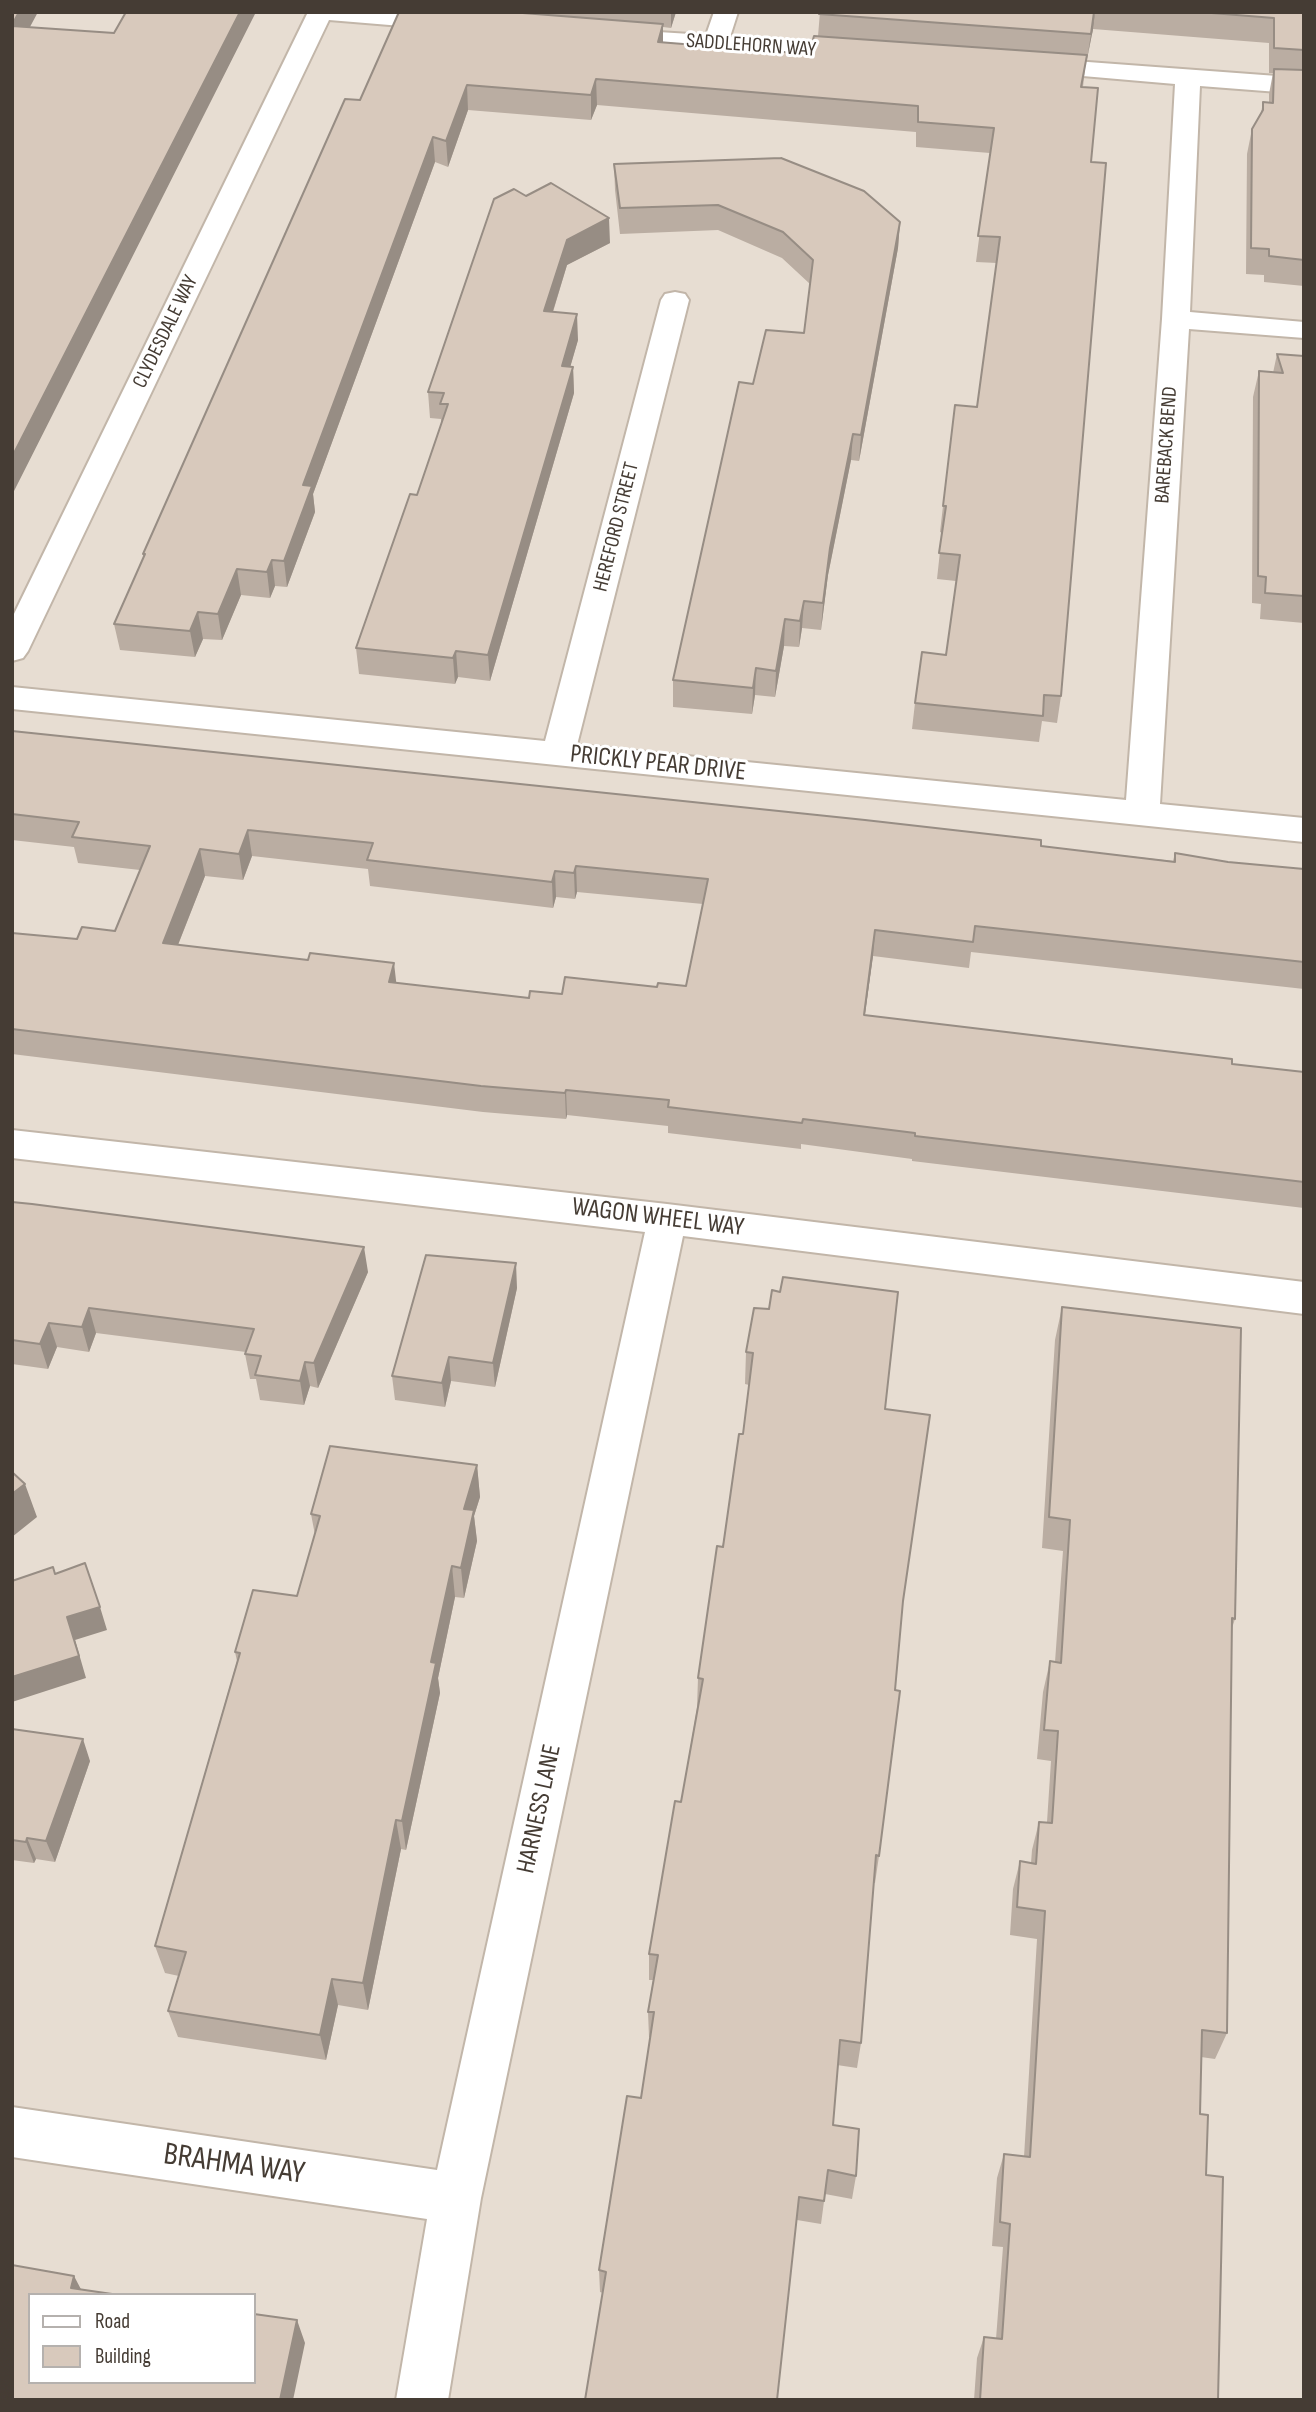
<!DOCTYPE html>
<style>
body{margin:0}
#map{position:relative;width:1316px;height:2412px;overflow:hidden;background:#f3ece4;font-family:"Sofia Sans Condensed",sans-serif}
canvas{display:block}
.frame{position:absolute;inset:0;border:14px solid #453c34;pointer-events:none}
.legend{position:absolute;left:28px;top:2293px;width:228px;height:91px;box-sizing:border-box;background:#fff;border:2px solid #b5b1ae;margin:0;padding:9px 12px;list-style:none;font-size:21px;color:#453c34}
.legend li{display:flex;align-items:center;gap:14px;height:35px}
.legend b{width:35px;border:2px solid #b5b1ae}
</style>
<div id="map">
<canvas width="1316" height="2412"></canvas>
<div class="frame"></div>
<ul class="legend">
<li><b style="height:9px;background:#fff"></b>Road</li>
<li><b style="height:19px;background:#d8c9bc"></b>Building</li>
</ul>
</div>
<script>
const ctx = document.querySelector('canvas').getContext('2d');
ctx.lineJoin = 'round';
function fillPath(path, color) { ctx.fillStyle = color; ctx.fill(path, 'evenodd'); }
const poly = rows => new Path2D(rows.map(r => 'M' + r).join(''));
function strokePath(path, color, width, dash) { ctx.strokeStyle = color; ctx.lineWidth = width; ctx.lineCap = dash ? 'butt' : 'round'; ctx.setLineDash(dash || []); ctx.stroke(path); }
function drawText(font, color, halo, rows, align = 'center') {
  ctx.font = font + ' "Sofia Sans Condensed",sans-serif'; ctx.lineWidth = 6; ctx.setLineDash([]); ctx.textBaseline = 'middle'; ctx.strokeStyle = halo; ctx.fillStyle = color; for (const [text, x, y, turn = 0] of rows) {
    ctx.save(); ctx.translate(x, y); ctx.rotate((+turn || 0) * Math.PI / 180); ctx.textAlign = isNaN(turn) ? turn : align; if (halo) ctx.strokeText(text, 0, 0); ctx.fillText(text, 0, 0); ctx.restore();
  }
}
fillPath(poly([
 [12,12,1304,12,1304,2400,12,2400],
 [30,2295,254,2295,254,2382,30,2382]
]), '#e7ddd2');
const minor = poly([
 [308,12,411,12,450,16,459,18,462,23,459,28,450,30,329,20,28,651,23,658,12,661,12,618,308,12],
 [714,12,738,12,730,37,862,47,871,49,874,54,871,59,862,61,611,43,602,41,599,36,602,31,611,29,706,35,714,12],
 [1034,58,1304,78,1304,94,1200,86,1190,312,1304,322,1304,338,1189,329,1160,804,1304,818,1304,842,12,709,12,687,545,741,661,300,665,294,675,292,685,294,689,300,577,745,1126,800,1162,319,1175,84,1025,71,1021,66,1025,61,1034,58],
 [12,1130,667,1204,1304,1282,1304,1314,683,1236,481,2198,448,2400,396,2400,427,2219,12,2157,12,2107,437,2170,645,1232,12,1158,12,1130]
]);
strokePath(minor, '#c2b6a9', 4);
fillPath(minor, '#fff');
fillPath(poly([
 [399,12,676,12,671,28,663,27,663,42,809,54,818,36,820,12,1304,12,1304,286,1264,282,1264,275,1246,274,1247,154,1252,129,1261,113,1263,102,1269,103,1269,94,1273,73,1269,73,1269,43,1093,29,1087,59,1086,59,1083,87,1091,162,1061,696,1057,723,1042,721,1039,742,912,729,915,703,946,655,956,581,937,579,942,533,940,532,943,506,977,407,997,263,976,262,990,153,916,147,916,132,597,105,591,120,468,110,448,167,435,162,313,494,315,512,287,587,275,586,270,598,241,595,222,640,203,639,195,657,120,650,114,624,143,558,143,554,360,100],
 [614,164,900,222,898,248,859,461,851,460,828,575,821,630,802,628,799,647,784,646,775,697,755,695,752,714,673,707,673,680,753,384,804,333,810,284,782,258,718,230,620,234,615,190],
 [526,196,610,243,567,265,553,312,578,340,570,367,573,367,574,393,490,681,458,677,455,684,359,674,356,648,417,495,441,424,441,419,430,418,428,392],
 [1277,354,1304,356,1304,623,1260,619,1261,604,1252,603,1253,397,1259,371,1273,373],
 [12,731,1173,861,1175,853,1228,862,1304,869,1304,989,971,952,969,968,873,956,865,1015,1232,1064,1304,1072,1304,1208,912,1161,912,1159,801,1144,801,1149,668,1133,668,1126,567,1115,566,1119,483,1112,12,1054,12,933,77,939,115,931,140,870,78,863,74,847,12,840],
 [252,856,368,869,370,886,553,908,556,897,575,899,577,892,703,904,686,986,562,994,529,998,397,983,178,945,205,876,243,880],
 [12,1202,368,1272,318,1388,310,1386,304,1405,260,1400,256,1379,250,1379,245,1354,246,1352,96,1333,89,1352,57,1347,48,1369,12,1364],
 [517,1288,495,1387,451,1381,445,1407,395,1400,392,1376],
 [1062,1307,1235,1619,1232,1628,1227,2033,1215,2059,1201,2057,1200,2114,1206,2175,1218,2400,974,2400,977,2358,984,2337,996,2339,1003,2247,992,2246,997,2178,1004,2154,1024,2157,1037,1939,1010,1935,1013,1889,1020,1861,1031,1863,1032,1850,1039,1822,1047,1822,1051,1761,1037,1759,1043,1692,1050,1661,1055,1662,1063,1551,1042,1548,1055,1340],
 [754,1308,885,1409,903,1603,879,1856,875,1883,874,1883,861,2043,857,2068,837,2065,833,2125,856,2176,852,2199,825,2194,821,2224,797,2220,603,2293,600,2292,599,2270,641,2098,651,2037,649,2037,648,2012,653,1980,649,1980,649,1954,681,1802,697,1708,698,1678,743,1434,749,1385,745,1384,746,1352],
 [477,1465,480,1497,474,1516,477,1541,464,1598,455,1597,438,1678,440,1693,406,1850,401,1849,368,2010,338,2005,326,2060,178,2037,168,2011,179,1976,165,1973,155,1946,237,1661,235,1652,297,1596,315,1535,311,1514],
 [12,1729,90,1761,55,1862,36,1859,34,1863,12,1860]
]), '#baada2');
fillPath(poly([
 [19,12,38,12,17,51,12,25],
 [240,12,256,12,12,495,12,457],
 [671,12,676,12,671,28],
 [1095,12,1093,29,1087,59,1091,34],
 [663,24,663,49,658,42],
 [596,79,597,105,591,120,591,95],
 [467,85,468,110,448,167,446,141],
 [433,137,435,162,313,494,315,512,287,587,284,561,303,485],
 [609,218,610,243,567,265,545,337,544,311,567,240],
 [900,222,898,248,859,461,861,435],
 [577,314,578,340,563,392,562,366],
 [573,367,574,393,490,681,488,655],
 [853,434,851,460,828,575,821,630,823,603,830,548],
 [272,560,275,586,270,598,267,572],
 [237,569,241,595,222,640,218,614],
 [804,601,802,628,799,647,800,621],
 [198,612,203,639,195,657,190,631],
 [785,619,784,646,775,697,776,671],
 [456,651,458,677,455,684,453,658],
 [756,668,755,695,752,714,753,688],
 [248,830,252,856,243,880,239,854],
 [200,849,205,876,168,970,163,943],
 [576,866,577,892,575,899,574,873],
 [555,871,556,897,553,908,552,882],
 [875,930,873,956,861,1041,864,1015],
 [394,963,397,989,389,982],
 [566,1090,567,1115,566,1119,565,1093],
 [364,1247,368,1272,318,1388,314,1363],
 [516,1263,517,1288,495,1387,493,1363],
 [89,1308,96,1333,89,1352,82,1327],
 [49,1323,57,1347,48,1369,40,1344],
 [449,1357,451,1381,445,1407,442,1383],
 [305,1362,310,1386,304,1405,300,1381],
 [477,1465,480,1497,474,1516,477,1541,464,1598,461,1568,464,1509],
 [25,1484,37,1517,12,1537,12,1494],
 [452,1566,455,1597,438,1678,440,1693,406,1850,402,1821,431,1662],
 [100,1607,107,1630,75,1640,86,1678,12,1702,12,1677,67,1617],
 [83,1739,90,1761,55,1862,46,1841],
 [396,1820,401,1849,368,2010,363,1983],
 [27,1838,36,1859,34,1863,26,1842],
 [332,1979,338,2005,326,2060,320,2035],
 [74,2276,84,2295,71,2288],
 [297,2320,305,2343,293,2400,280,2400]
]), '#978d84');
const building = poly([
 [12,12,19,12,12,25,12,12],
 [126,12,240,12,12,457,12,26,114,33,126,12],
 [399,12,510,12,663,24,658,42,809,54,814,36,1087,55,1081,87,1098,88,1091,162,1106,163,1061,696,1044,695,1043,716,915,703,922,652,946,655,960,555,939,553,946,506,943,506,955,405,977,407,1000,237,978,236,994,128,918,122,918,106,596,79,591,95,467,85,446,141,433,137,303,485,312,486,284,561,272,560,267,572,237,569,218,614,198,612,190,631,114,624,145,554,143,554,345,99,360,100,399,12],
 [820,12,1094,12,1091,34,819,14,820,12],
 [1199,12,1304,12,1304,50,1274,48,1274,18,1199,12],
 [1274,69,1304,70,1304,260,1269,256,1269,249,1251,248,1252,129,1263,110,1263,102,1273,103,1274,69],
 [781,158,864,191,900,222,861,435,853,434,830,548,823,603,804,601,800,621,785,619,776,671,756,668,753,688,673,680,739,382,753,384,766,330,804,333,813,260,783,232,718,205,620,208,614,164,781,158],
 [551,183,609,218,567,240,544,311,577,314,562,366,573,367,488,655,456,651,453,658,356,648,410,494,417,495,448,404,440,404,444,393,428,392,494,199,514,189,526,196,551,183],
 [1277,354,1304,356,1304,596,1265,593,1266,577,1258,576,1259,371,1283,373,1277,354],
 [12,731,865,820,1041,840,1041,846,1175,862,1175,853,1228,862,1304,869,1304,962,975,926,973,942,875,930,864,1015,1232,1059,1232,1064,1304,1072,1304,1182,915,1136,915,1133,803,1119,802,1123,668,1107,669,1100,566,1090,565,1093,481,1086,12,1029,12,933,77,939,82,927,115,931,150,846,72,837,79,822,12,814,12,731],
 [248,830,373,843,367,860,552,882,555,871,574,873,576,866,708,879,686,986,658,983,657,987,565,977,562,994,530,991,529,998,389,982,394,963,310,953,308,960,163,943,200,849,239,854,248,830],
 [12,1202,32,1204,364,1247,314,1363,305,1362,300,1381,255,1375,261,1356,245,1354,254,1329,89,1308,82,1327,49,1323,40,1344,12,1340,12,1202],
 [426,1255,516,1263,493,1363,449,1357,442,1383,392,1376,426,1255],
 [783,1277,898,1292,885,1409,930,1415,903,1601,895,1690,900,1691,879,1856,876,1855,861,2043,840,2040,833,2125,859,2129,856,2176,828,2170,824,2201,799,2197,777,2400,585,2400,606,2272,599,2270,627,2096,641,2098,654,2012,648,2012,658,1955,649,1954,675,1801,681,1802,703,1679,698,1678,717,1546,723,1547,739,1434,743,1434,753,1353,746,1352,754,1308,769,1309,772,1290,780,1292,783,1277],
 [1062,1307,1241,1328,1235,1619,1232,1618,1227,2033,1202,2030,1200,2114,1208,2115,1206,2175,1223,2177,1218,2400,980,2400,984,2337,1002,2339,1010,2224,1000,2222,1004,2154,1030,2157,1045,1911,1017,1907,1020,1861,1036,1864,1039,1822,1052,1823,1058,1731,1044,1730,1050,1661,1061,1663,1070,1520,1049,1517,1062,1307],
 [330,1446,477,1465,464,1509,474,1510,461,1568,452,1566,431,1662,436,1663,402,1821,396,1820,363,1983,332,1979,320,2035,168,2011,186,1952,155,1946,240,1653,235,1652,253,1590,297,1596,320,1516,311,1514,330,1446],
 [12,1472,25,1484,12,1494,12,1472],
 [85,1563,100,1607,67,1617,79,1656,12,1677,12,1581,53,1567,55,1574,85,1563],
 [12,1729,83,1739,46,1841,27,1838,26,1842,12,1840,12,1729],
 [12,2265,74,2276,71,2288,119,2295,30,2295,30,2382,254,2382,254,2314,297,2320,280,2400,12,2400,12,2265]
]);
fillPath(building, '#d8c9bc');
strokePath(building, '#978d84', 2);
drawText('21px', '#453c34', '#fff', [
 ["SADDLEHORN WAY",751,46,4],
 ["CLYDESDALE WAY",166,332,-64],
 ["BAREBACK BEND",1167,445,-86],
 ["HEREFORD STREET",617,527,-76]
]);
drawText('26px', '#453c34', '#fff', [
 ["PRICKLY PEAR DRIVE",658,764,6],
 ["WAGON WHEEL WAY",658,1218,7],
 ["HARNESS LANE",540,1809,-78]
]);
drawText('32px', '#453c34', '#fff', [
 ["BRAHMA WAY",234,2165,8]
]);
</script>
